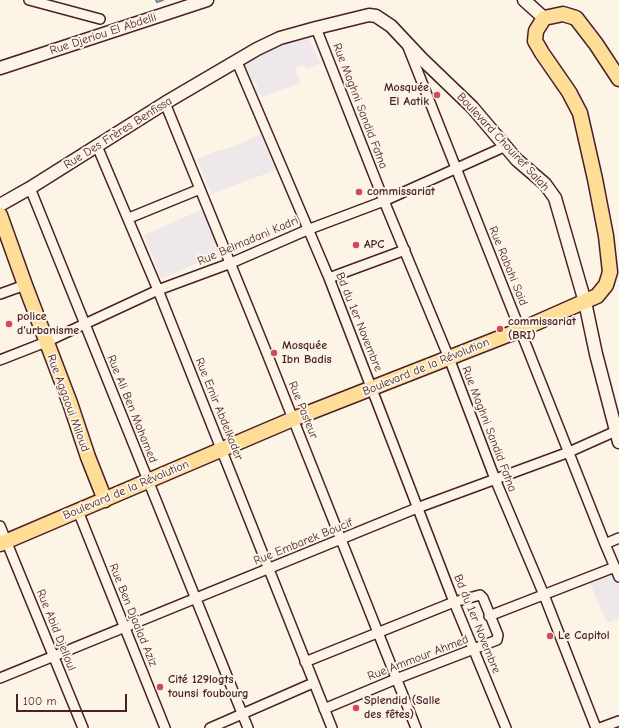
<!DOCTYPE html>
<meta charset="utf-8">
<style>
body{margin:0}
#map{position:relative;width:619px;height:728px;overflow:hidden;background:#fcf5e5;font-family:"Comic Neue",sans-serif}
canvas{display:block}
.scale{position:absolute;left:16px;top:694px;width:111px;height:18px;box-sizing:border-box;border:2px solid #4a1f2b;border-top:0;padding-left:5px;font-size:12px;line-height:14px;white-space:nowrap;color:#4a1f2b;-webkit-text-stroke:3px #fcf5e5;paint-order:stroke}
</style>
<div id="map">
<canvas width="619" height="728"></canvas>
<div class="scale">100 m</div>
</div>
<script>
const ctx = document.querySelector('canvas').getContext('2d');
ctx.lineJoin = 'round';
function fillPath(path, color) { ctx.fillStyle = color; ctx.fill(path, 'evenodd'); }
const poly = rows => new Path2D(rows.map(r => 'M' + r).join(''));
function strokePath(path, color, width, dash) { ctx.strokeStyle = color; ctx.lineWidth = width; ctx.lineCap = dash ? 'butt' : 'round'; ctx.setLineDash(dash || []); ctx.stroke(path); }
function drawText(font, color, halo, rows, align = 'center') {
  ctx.font = font + ' "Comic Neue",sans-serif'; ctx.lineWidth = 4; ctx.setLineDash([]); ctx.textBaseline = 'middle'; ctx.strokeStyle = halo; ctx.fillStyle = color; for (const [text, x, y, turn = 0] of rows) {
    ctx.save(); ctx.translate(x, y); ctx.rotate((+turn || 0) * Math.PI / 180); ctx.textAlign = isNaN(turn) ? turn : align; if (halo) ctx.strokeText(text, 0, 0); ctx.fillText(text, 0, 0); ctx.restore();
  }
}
fillPath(poly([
 [308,36,321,63,306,69,304,65,295,68,301,83,261,97,260,94,258,95,255,89,258,88,254,81,250,83,242,65,271,44],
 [261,134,276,170,211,194,197,159,213,152,230,148],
 [203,209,222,253,161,279,144,235],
 [613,571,619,585,619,618,607,623,589,581]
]), '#efe8eb');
strokePath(poly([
 [156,0,157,2,163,0]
]), '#71809c', 2);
const street = poly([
 [29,0,100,19],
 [316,28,384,201,449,358,495,479,544,595,596,728],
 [408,47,605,544],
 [237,62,329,278,454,602,506,728],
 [165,103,266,351,416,728],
 [97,146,158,290,332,728],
 [30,188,248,728],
 [129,218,200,189],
 [329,278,405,250],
 [0,294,25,285],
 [0,360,46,342,158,290,231,263,307,230,384,201,506,146],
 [78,511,165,728],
 [0,526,83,728],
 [619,538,605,544,619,577],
 [489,616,615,567],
 [305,662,454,602,480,595,483,598,498,635,497,640,396,679,324,709],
 [0,678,417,508,569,452,616,431],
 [210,728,313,683],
 [600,728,619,721]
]);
const secondary = poly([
 [524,0,544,18],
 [0,68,207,0],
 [0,205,30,188,165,103,257,49,280,38,316,28,369,15,376,16,391,26,422,59,472,107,517,160,545,184,555,198,585,302,596,354,619,442]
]);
const primary = poly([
 [0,215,25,285,70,403,88,457,105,500],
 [0,544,293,419,520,330,597,296,606,285,610,272,606,236,595,179,580,113,569,92,542,53,535,41,536,31,544,18,563,14,576,18,596,44,619,79]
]);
strokePath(street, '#4a1f2b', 12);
strokePath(secondary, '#4a1f2b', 15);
strokePath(primary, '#4a1f2b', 17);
strokePath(street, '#fcf5e5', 9);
strokePath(secondary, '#fcf5e5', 12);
strokePath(primary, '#fedd96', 14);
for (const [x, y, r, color] of [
 [437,95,4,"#d1495b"],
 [359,192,4,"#d1495b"],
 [356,245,4,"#d1495b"],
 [9,324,4,"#d1495b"],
 [500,329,4,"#d1495b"],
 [274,353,4,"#d1495b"],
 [550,636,4,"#d1495b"],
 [160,687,4,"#d1495b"],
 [356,708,4,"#d1495b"]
]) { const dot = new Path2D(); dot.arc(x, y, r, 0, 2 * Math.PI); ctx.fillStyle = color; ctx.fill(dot); strokePath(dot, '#fcf5e5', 1.5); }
drawText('12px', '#4a1f2b', '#fcf5e5', [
 ["Rue Djeriou El Abdelli",103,34,-18],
 ["Rue Maghni Sandid Fatna",360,106,69],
 ["Rue Des Frères Benfissa",118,133,-32],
 ["Boulevard Chouiref Salah",503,142,47],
 ["Rue Belmadani Kadri",248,241,-23],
 ["Rue Rabahi Said",508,266,68],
 ["Bd du 1er Novembre",359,322,68],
 ["Boulevard de la Révolution",426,367,-22],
 ["Rue Aggaoui Miloud",68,403,70],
 ["Rue Ali Ben Mohamed",132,409,68],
 ["Rue Emir Abdelkader",219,409,68],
 ["Rue Pasteur",303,410,68],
 ["Rue Maghni Sandid Fatna",489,429,69],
 ["Boulevard de la Révolution",126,490,-23],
 ["Rue Embarek Boucif",303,542,-22],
 ["Rue Ben Djaalad Aziz",133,615,68],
 ["Bd du 1er Novembre",477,624,68],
 ["Rue Abid Djelloul",56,630,68],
 ["Rue Ammour Ahmed",418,658,-21]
]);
drawText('bold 12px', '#4a1f2b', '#fcf5e5', [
 ["Mosquée",429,88,"right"],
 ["El Aatik",429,102,"right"],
 ["commissariat",367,192],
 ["APC",364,245],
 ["police",17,317],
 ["d'urbanisme",17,331],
 ["commissariat",508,322],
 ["(BRI)",508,336],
 ["Mosquée",282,346],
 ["Ibn Badis",282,360],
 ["Le Capitol",558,636],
 ["Cité 129logts",168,680],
 ["tounsi foubourg",168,694],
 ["Splendid (Salle",364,701],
 ["des fêtes)",364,715]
], 'left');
</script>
